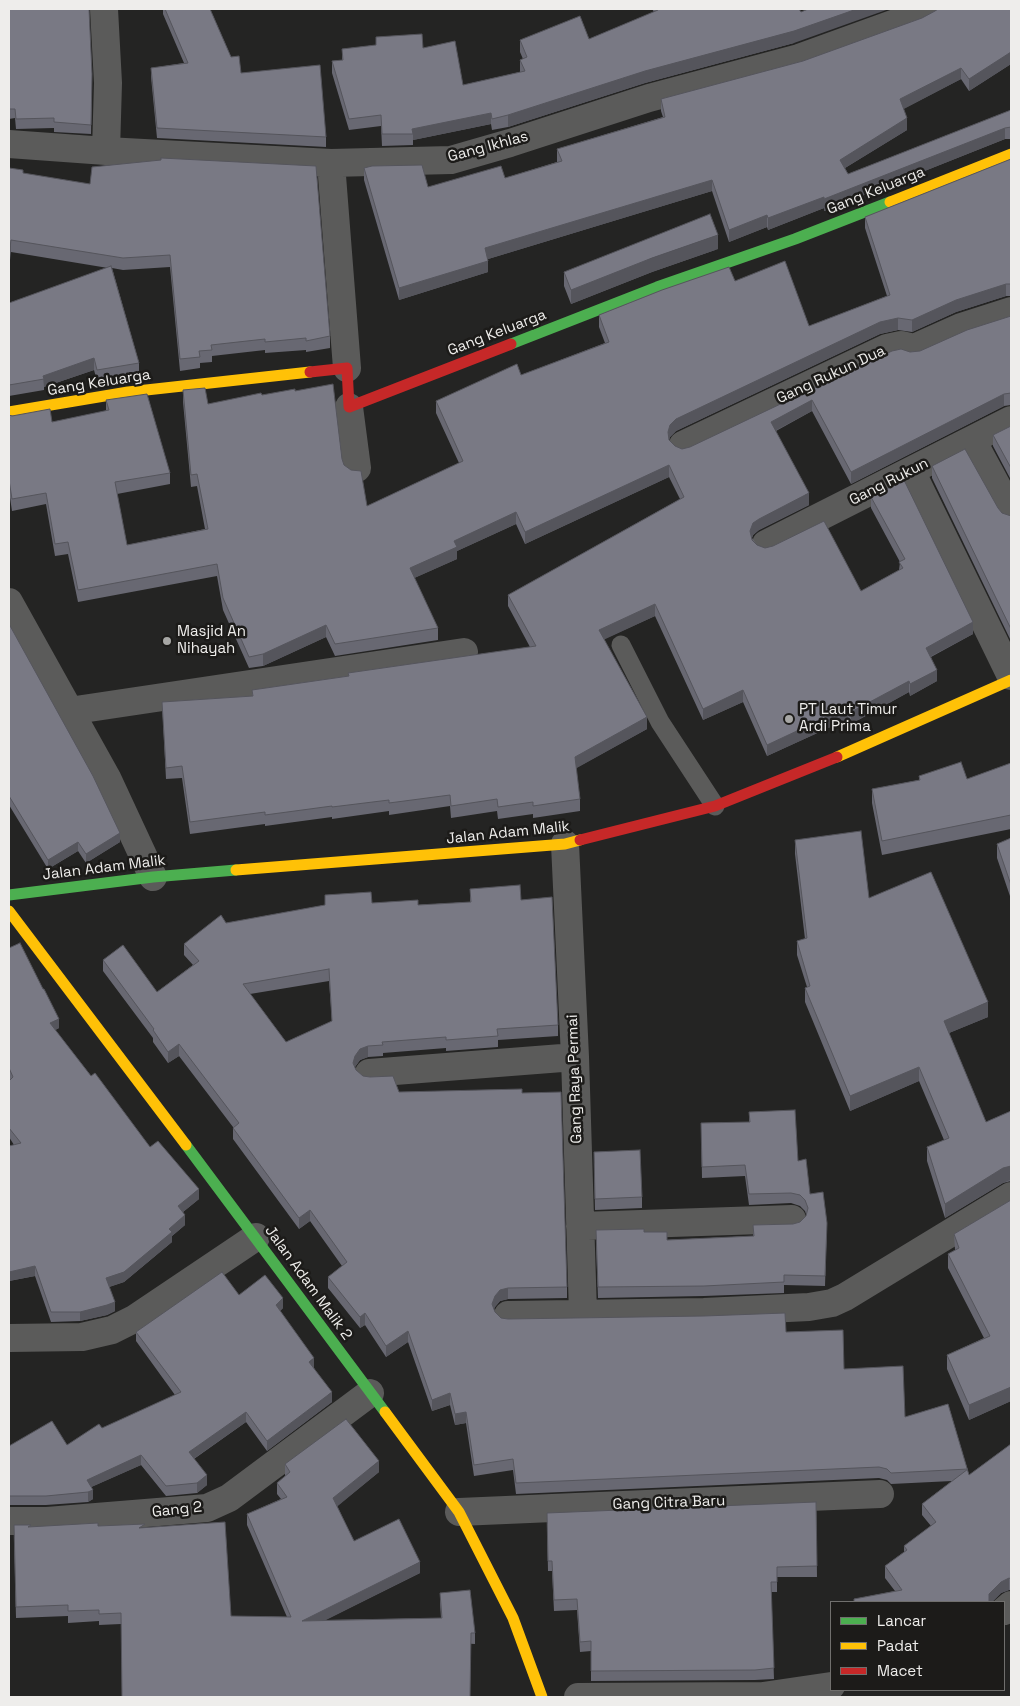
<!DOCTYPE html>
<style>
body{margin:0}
#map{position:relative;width:1020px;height:1706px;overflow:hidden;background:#242423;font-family:"Space Grotesk",sans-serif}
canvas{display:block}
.frame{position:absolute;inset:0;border:10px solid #eeedeb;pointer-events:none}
.legend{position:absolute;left:830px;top:1601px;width:175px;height:90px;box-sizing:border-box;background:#1c1b19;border:1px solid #706f6d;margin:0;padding:6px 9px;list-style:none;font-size:15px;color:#eeedeb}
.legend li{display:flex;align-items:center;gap:10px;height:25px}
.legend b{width:25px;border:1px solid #706f6d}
</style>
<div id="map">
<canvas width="1020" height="1706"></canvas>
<div class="frame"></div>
<ul class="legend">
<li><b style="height:6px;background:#4caf50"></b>Lancar</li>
<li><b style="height:6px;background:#ffc107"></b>Padat</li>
<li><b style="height:6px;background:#c62828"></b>Macet</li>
</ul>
</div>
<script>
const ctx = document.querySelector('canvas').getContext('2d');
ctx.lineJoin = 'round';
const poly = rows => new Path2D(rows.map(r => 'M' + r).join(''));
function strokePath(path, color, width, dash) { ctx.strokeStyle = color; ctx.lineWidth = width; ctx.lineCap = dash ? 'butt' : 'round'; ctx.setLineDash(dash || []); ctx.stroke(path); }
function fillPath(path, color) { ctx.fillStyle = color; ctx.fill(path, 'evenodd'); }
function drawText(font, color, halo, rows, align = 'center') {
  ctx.font = font + ' "Space Grotesk",sans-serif'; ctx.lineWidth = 5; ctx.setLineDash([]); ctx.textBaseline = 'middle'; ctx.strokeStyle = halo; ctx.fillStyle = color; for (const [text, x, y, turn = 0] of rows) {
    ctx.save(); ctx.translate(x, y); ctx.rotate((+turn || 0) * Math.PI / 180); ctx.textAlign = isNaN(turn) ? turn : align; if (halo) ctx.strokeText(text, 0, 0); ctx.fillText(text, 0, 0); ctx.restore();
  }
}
strokePath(poly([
 [621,645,660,722,715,806]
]), '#5b5b5a', 19);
strokePath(poly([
 [104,9,108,83,106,151],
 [9,144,106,151,331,163,451,160,510,143,649,98,799,58,915,16,928,9],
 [331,163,347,368],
 [349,407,357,468],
 [972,440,1011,512],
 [683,445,887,348,901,345,914,348,961,327,1011,311],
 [911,471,1011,676],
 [766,544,1011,420],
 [9,602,107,778,153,877],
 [69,711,464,652],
 [565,844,575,1057,583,1313],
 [369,1073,575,1057],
 [580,1226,792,1219],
 [508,1315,704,1312,809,1307,832,1303,845,1297,1011,1196],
 [9,1338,82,1337,112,1330,134,1319,256,1237],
 [459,1512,880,1494],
 [9,1521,47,1521,207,1508,229,1498,370,1393],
 [1004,1611,1011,1605],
 [578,1697,763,1696,831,1686]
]), '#5b5b5a', 28);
strokePath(poly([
 [511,344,657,287,795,239,890,202],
 [9,895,153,877,236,870],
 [186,1145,385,1412]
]), '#4caf50', 11);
strokePath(poly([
 [890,202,1011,154],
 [9,412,128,392,310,372],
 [837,757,1011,680],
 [236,870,565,844,580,840],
 [9,911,186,1145],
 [385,1412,459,1512,513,1618,542,1697]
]), '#ffc107', 11);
strokePath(poly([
 [310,372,347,368,349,407,511,344],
 [580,840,715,806,837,757]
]), '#c62828', 11);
fillPath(poly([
 [9,9,92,74,91,134,54,132,54,128,16,129,15,118,9,119],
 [163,9,210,9,231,57,241,73,326,137,326,147,157,138,151,77,151,68,184,63,163,14],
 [652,9,799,9,801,12,794,43,645,83,508,127,492,130,491,124,413,140,413,145,382,146,381,126,349,130,332,73,332,61,342,60,342,49,376,45,376,37,423,48,463,85,520,72,520,60,523,59,520,52,520,40,589,39,654,12],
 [1011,9,1011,64,969,91,961,79,903,109,907,130,845,168,848,174,1011,110,1011,139,1005,139,824,211,824,208,768,230,767,227,729,242,712,191,488,259,488,272,399,300,364,180,364,168,428,187,505,178,557,162,557,149,663,117,661,111,661,99,803,61,922,18,935,11],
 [1011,159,1011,296,1006,296,956,312,912,332,898,330,880,334,676,431,670,437,669,440,675,446,682,449,690,447,910,352,920,351,1011,316,1011,405,1004,406,851,484,812,411,776,431,809,505,759,530,753,535,752,538,757,545,861,591,899,570,900,562,871,508,871,497,973,634,931,657,937,681,910,696,909,692,851,724,848,719,767,756,743,702,703,720,655,616,604,639,647,729,576,768,580,799,580,811,533,818,533,814,498,819,497,811,451,818,450,806,389,815,389,811,332,819,332,817,265,826,265,824,190,834,182,778,166,779,162,702,252,696,252,690,348,676,348,673,530,647,508,606,508,595,680,499,669,477,525,544,516,524,457,551,457,559,414,578,438,628,438,640,335,656,326,637,263,666,249,668,223,610,217,576,78,602,68,554,55,556,46,504,12,511,9,491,9,415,52,422,106,411,106,400,170,473,170,484,117,494,127,545,205,529,197,486,191,487,183,402,183,390,208,404,295,391,342,459,344,465,367,506,459,463,436,413,436,401,521,375,605,343,599,327,599,315,735,281,809,326,887,296,865,228,865,217],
 [9,168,23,173,330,336,330,348,306,352,306,350,265,353,265,350,212,356,212,362,200,363,200,368,180,371,170,267,123,270,112,268,139,363,139,375,97,381,94,370,44,387,44,390,9,396,9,303,108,268,11,252],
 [718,249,652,272,571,304,564,286,564,272],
 [1011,426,1011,480,993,446,993,435],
 [932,466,998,508,1002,513,1011,516,1011,641,932,478],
 [9,624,120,842,86,863,78,851,48,869,9,805],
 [1011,763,1011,829,882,855,872,803,872,789,919,780,919,776,967,779],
 [1011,838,1011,899,997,858,997,844],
 [795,840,869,898,988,1017,949,1033,986,1122,1011,1111,1011,1181,1003,1183,945,1218,927,1161,927,1147,944,1140,919,1081,850,1111,805,1002,805,988,807,987,797,955,797,941,805,939,795,854],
 [470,889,521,900,558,1025,558,1036,498,1040,498,1047,446,1051,446,1048,383,1053,383,1056,368,1057,360,1060,355,1067,356,1070,363,1076,399,1092,522,1093,567,1287,567,1298,508,1299,500,1301,495,1307,494,1309,495,1312,501,1318,508,1319,786,1332,844,1369,905,1417,948,1404,969,1475,1011,1444,1011,1590,1009,1590,1001,1593,992,1602,854,1602,854,1599,895,1591,885,1578,885,1566,904,1552,904,1546,931,1526,922,1515,922,1504,952,1481,891,1484,887,1480,879,1478,516,1494,513,1470,474,1476,466,1423,455,1425,450,1405,432,1411,408,1342,386,1357,365,1325,360,1328,328,1288,328,1277,342,1266,310,1221,299,1229,233,1139,233,1127,179,1056,168,1063,153,1042,153,1038,103,971,103,960,157,992,193,965,184,955,184,944,226,923,325,905,325,895,372,903,418,905,470,902],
 [329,981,332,1021,286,1042,250,994],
 [9,948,59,1028,55,1030,91,1076,150,1147,199,1199,183,1212,185,1225,172,1236,172,1242,124,1282,109,1287,115,1311,107,1315,80,1321,51,1322,35,1276,9,1281,9,1146,14,1145,9,1137,9,1081,10,1080,9,1078],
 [749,1112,798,1161,810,1194,827,1223,825,1286,784,1285,784,1293,704,1296,598,1298,596,1241,644,1232,667,1240,753,1236,753,1225,793,1224,800,1222,806,1216,806,1214,805,1211,800,1206,791,1203,749,1205,745,1176,702,1178,701,1123,749,1122],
 [594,1163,642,1197,642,1208,595,1210],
 [1011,1200,1011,1401,969,1420,947,1369,947,1355,984,1338,948,1268,948,1254,955,1250,954,1234],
 [239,1295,283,1308,280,1311,314,1368,332,1402,267,1451,246,1422,194,1459,207,1485,197,1493,166,1496,141,1465,91,1487,93,1499,88,1502,46,1505,9,1505,9,1446,67,1445,175,1395,136,1341,136,1332],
 [285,1464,379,1472,337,1506,354,1541,420,1573,325,1620,441,1618,440,1604,440,1593,475,1633,475,1644,121,1624,99,1625,99,1621,68,1623,68,1616,16,1618,14,1537,31,1527,98,1526,145,1528,231,1616,287,1617,247,1525,247,1514,281,1499,277,1494,277,1483,285,1476],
 [816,1502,817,1577,777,1577,777,1592,771,1592,774,1679,755,1680,591,1681,591,1651,580,1652,577,1610,554,1611,552,1571,548,1571,547,1524]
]), '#686872');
fillPath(poly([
 [857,9,889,9,794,43,645,83,508,127,508,115,645,71],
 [1011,52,1011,64,969,91,969,79],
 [961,68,961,79,900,111,900,99],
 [491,113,491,124,413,140,413,134,412,129],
 [907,118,907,130,840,171,840,160],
 [1005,128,1005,139,824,211,824,199],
 [712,180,712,191,485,260,485,248],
 [824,197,824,208,768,230,768,218],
 [767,215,767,227,729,242,729,230],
 [718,235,718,249,652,272,571,304,571,290,652,258],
 [11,240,11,252,9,268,9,256],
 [488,261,488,272,399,300,399,288],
 [1006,284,1006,296,956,312,912,332,912,320,956,300],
 [898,318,898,330,880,334,676,431,670,437,668,443,668,432,670,425,676,419,880,322],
 [94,358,94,370,44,387,43,376],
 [1004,394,1004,406,851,484,851,472],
 [812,400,812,411,771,433,771,422],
 [669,465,669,477,525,544,525,532],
 [809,493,809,505,759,530,753,535,750,543,750,531,753,523,759,519],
 [516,512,516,524,457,551,457,559,410,580,410,568,454,541],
 [655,604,655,616,599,642,599,630],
 [973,622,973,634,926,659,926,648],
 [326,625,326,637,263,666,263,654],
 [937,670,937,681,910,696,910,684],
 [909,681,909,692,851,724,851,712],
 [743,690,743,702,703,720,703,709],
 [848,707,848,719,767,756,767,745],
 [647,717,647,729,575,769,575,757],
 [120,833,120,842,86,863,86,854],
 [78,842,78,851,48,869,48,860],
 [988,1002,988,1017,944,1035,944,1021],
 [59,1019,59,1028,50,1033,50,1023],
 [179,1044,179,1056,168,1063,168,1052],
 [368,1046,368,1057,360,1060,355,1067,353,1063,355,1056,360,1049],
 [919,1067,919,1081,850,1111,850,1096],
 [1010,1166,1010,1180,1003,1183,945,1218,945,1204,1003,1168],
 [199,1189,199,1199,178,1216,178,1206],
 [310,1210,310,1221,299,1229,299,1218],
 [185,1215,185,1225,172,1236,172,1242,124,1282,106,1288,106,1278],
 [35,1266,35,1276,9,1281,9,1272],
 [508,1288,508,1299,500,1301,495,1307,492,1315,492,1304,495,1296,500,1290],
 [283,1298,283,1308,276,1314,276,1305],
 [115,1302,115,1311,107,1315,80,1321,80,1312],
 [365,1313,365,1325,360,1328,360,1317],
 [408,1331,408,1342,386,1357,386,1346],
 [314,1358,314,1368,309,1371,309,1362],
 [1011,1387,1011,1401,969,1420,969,1405],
 [332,1392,332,1402,267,1451,267,1441],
 [450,1393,450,1405,432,1411,432,1400],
 [246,1412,246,1422,189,1462,189,1452],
 [466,1412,466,1423,455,1425,455,1414],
 [141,1455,141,1465,87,1489,87,1480],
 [379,1461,379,1472,333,1510,333,1498],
 [207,1475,207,1485,197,1493,197,1483],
 [93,1490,93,1499,88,1502,88,1492],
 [420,1562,420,1573,302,1632,302,1621],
 [1009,1578,1009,1590,1001,1593,992,1602,989,1602,989,1594,1001,1582]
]), '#55555c');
const building = poly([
 [9,9,89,9,92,74,91,125,54,122,54,118,16,119,15,109,9,109,9,9],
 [165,9,210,9,231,57,239,56,241,73,320,65,326,137,157,128,151,68,188,63,165,9],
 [657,9,799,9,801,12,808,9,857,9,794,31,645,71,508,115,492,119,491,113,412,129,413,134,382,134,381,115,349,119,332,61,343,60,342,49,376,45,376,37,422,34,423,48,455,41,463,85,525,71,520,60,527,57,520,40,580,16,589,39,658,10,657,9],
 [938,9,1011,9,1011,52,969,79,961,68,900,99,907,118,840,160,848,174,1011,110,1011,127,1005,128,824,199,824,197,768,218,767,215,729,230,712,180,485,248,488,261,399,288,364,168,372,166,422,165,428,187,501,166,505,178,562,161,557,149,665,117,661,99,803,61,922,18,935,11,938,9],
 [161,158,316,166,330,336,306,341,306,338,265,342,265,339,211,345,212,350,199,351,200,357,180,359,170,255,123,258,11,240,9,256,9,168,23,170,23,173,90,184,92,167,161,160,161,158],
 [1011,159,1011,284,1006,284,956,300,912,320,898,318,880,322,676,419,670,425,668,432,669,440,675,446,682,449,690,447,892,351,901,349,910,352,920,351,967,330,1011,316,1011,393,1004,394,851,472,812,400,771,422,809,493,759,519,753,523,750,531,752,540,757,545,765,548,773,546,824,521,861,591,903,568,899,562,905,559,871,497,904,480,973,622,926,648,937,670,910,684,909,681,851,712,848,707,767,745,743,690,703,709,655,604,599,630,647,717,575,757,580,799,533,806,533,802,498,807,497,799,451,806,450,795,389,803,389,800,332,807,332,806,265,815,265,812,190,822,182,766,166,768,162,702,253,696,252,690,349,676,348,673,536,646,508,595,684,497,669,465,525,532,516,512,454,541,457,547,410,568,438,628,335,644,326,625,263,654,249,657,223,598,217,564,78,590,68,542,55,544,46,493,12,499,9,480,9,415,12,416,50,409,52,422,109,410,106,400,147,394,170,473,115,482,127,545,208,529,197,474,191,475,183,390,205,388,208,404,261,393,262,395,295,389,295,391,333,384,342,459,344,465,351,470,361,471,367,506,463,461,436,401,517,364,521,375,609,342,599,315,662,290,729,267,735,281,785,261,809,326,890,295,865,217,1011,159],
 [710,214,718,235,652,258,571,290,564,272,710,214],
 [111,266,139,363,97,370,94,358,43,376,44,379,9,385,9,303,111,266],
 [1011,426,1011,468,993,435,1011,426],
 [965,449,998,508,1002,513,1011,516,1011,629,932,466,965,449],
 [9,624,93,776,120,833,86,854,78,842,48,860,9,796,9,624],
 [961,762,967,779,1011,763,1011,815,882,841,872,789,920,780,919,776,961,762],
 [861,831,869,898,931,872,988,1002,944,1021,986,1122,1011,1111,1011,1166,1003,1168,945,1204,927,1147,949,1138,919,1067,850,1096,805,988,810,986,797,941,807,938,795,840,861,831],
 [1011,838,1011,885,997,844,1011,838],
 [520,885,521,900,552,897,558,1025,497,1029,498,1036,446,1040,446,1037,382,1042,383,1045,368,1046,360,1049,355,1056,353,1063,356,1070,363,1076,370,1077,393,1076,399,1092,522,1089,522,1093,561,1092,567,1287,508,1288,500,1290,495,1296,492,1304,495,1312,501,1318,508,1319,704,1316,785,1313,786,1332,843,1330,844,1369,903,1366,905,1417,948,1404,969,1475,1011,1444,1011,1579,1009,1578,1001,1582,989,1594,989,1602,854,1602,854,1599,902,1590,885,1566,907,1550,904,1546,936,1522,922,1504,968,1469,891,1473,887,1469,879,1467,516,1483,513,1459,474,1465,466,1412,455,1414,450,1393,432,1400,408,1331,386,1346,365,1313,360,1317,328,1277,347,1262,310,1210,299,1218,233,1128,239,1123,179,1044,168,1052,153,1030,154,1029,103,960,123,945,157,992,199,961,184,944,221,915,226,923,325,905,325,895,371,892,372,903,418,900,418,905,471,902,470,889,520,885],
 [329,969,332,1021,286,1042,243,984,329,969],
 [20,943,43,989,44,989,59,1019,50,1023,91,1076,95,1073,150,1147,158,1141,199,1189,178,1206,185,1215,169,1229,172,1232,124,1272,106,1278,115,1302,107,1305,80,1312,51,1312,35,1266,9,1272,9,1146,21,1143,9,1128,9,1081,13,1077,9,1068,9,948,20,943],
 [795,1110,798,1161,806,1159,810,1194,823,1192,827,1223,825,1276,784,1275,784,1282,704,1286,598,1287,596,1230,644,1229,644,1232,667,1232,667,1240,754,1236,753,1225,793,1224,800,1222,806,1216,808,1208,805,1200,800,1195,791,1193,749,1194,745,1165,702,1167,701,1123,750,1122,749,1112,795,1110],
 [640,1150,642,1197,595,1199,594,1152,640,1150],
 [1011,1200,1011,1387,969,1405,947,1355,990,1336,948,1254,959,1248,954,1234,1011,1200],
 [222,1272,239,1295,265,1275,283,1298,276,1305,314,1358,309,1362,332,1392,267,1441,246,1412,189,1452,207,1475,197,1483,166,1486,141,1455,87,1480,93,1490,88,1492,46,1496,9,1496,9,1446,52,1421,67,1445,99,1424,102,1428,181,1392,136,1332,222,1272],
 [346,1419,379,1461,333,1498,354,1541,399,1519,420,1562,302,1621,442,1618,440,1593,470,1590,475,1633,471,1633,470,1697,122,1697,121,1613,99,1614,99,1610,68,1611,68,1605,16,1607,14,1525,31,1525,28,1527,98,1523,98,1526,145,1524,139,1528,225,1522,231,1616,291,1617,247,1514,287,1497,277,1483,290,1472,285,1464,346,1419],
 [816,1502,817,1566,777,1567,777,1582,771,1582,774,1668,755,1670,591,1671,591,1641,580,1642,577,1599,554,1600,552,1561,548,1561,547,1513,816,1502]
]);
fillPath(building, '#797984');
strokePath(building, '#55555c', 1);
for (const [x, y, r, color] of [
 [167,641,5,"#a7a7a5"],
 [789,719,5,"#a7a7a5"]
]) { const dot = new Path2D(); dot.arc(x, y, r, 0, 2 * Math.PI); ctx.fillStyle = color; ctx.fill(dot); strokePath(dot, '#1c1b19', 2); }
drawText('15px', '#eeedeb', '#1c1b19', [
 ["Gang Ikhlas",488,147,-15],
 ["Gang Keluarga",876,191,-22],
 ["Gang Keluarga",497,333,-21],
 ["Gang Rukun Dua",831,375,-25],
 ["Gang Keluarga",99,383,-9],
 ["Gang Rukun",889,482,-27],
 ["Jalan Adam Malik",508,833,-6],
 ["Jalan Adam Malik",104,868,-7],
 ["Gang Raya Permai",575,1079,-92],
 ["Jalan Adam Malik 2",308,1283,54],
 ["Gang Citra Baru",669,1503,-2],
 ["Gang 2",177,1510,-6]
]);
drawText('15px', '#eeedeb', '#1c1b19', [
 ["Masjid An",177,632],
 ["Nihayah",177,649],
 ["PT Laut Timur",799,710],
 ["Ardi Prima",799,727]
], 'left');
</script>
